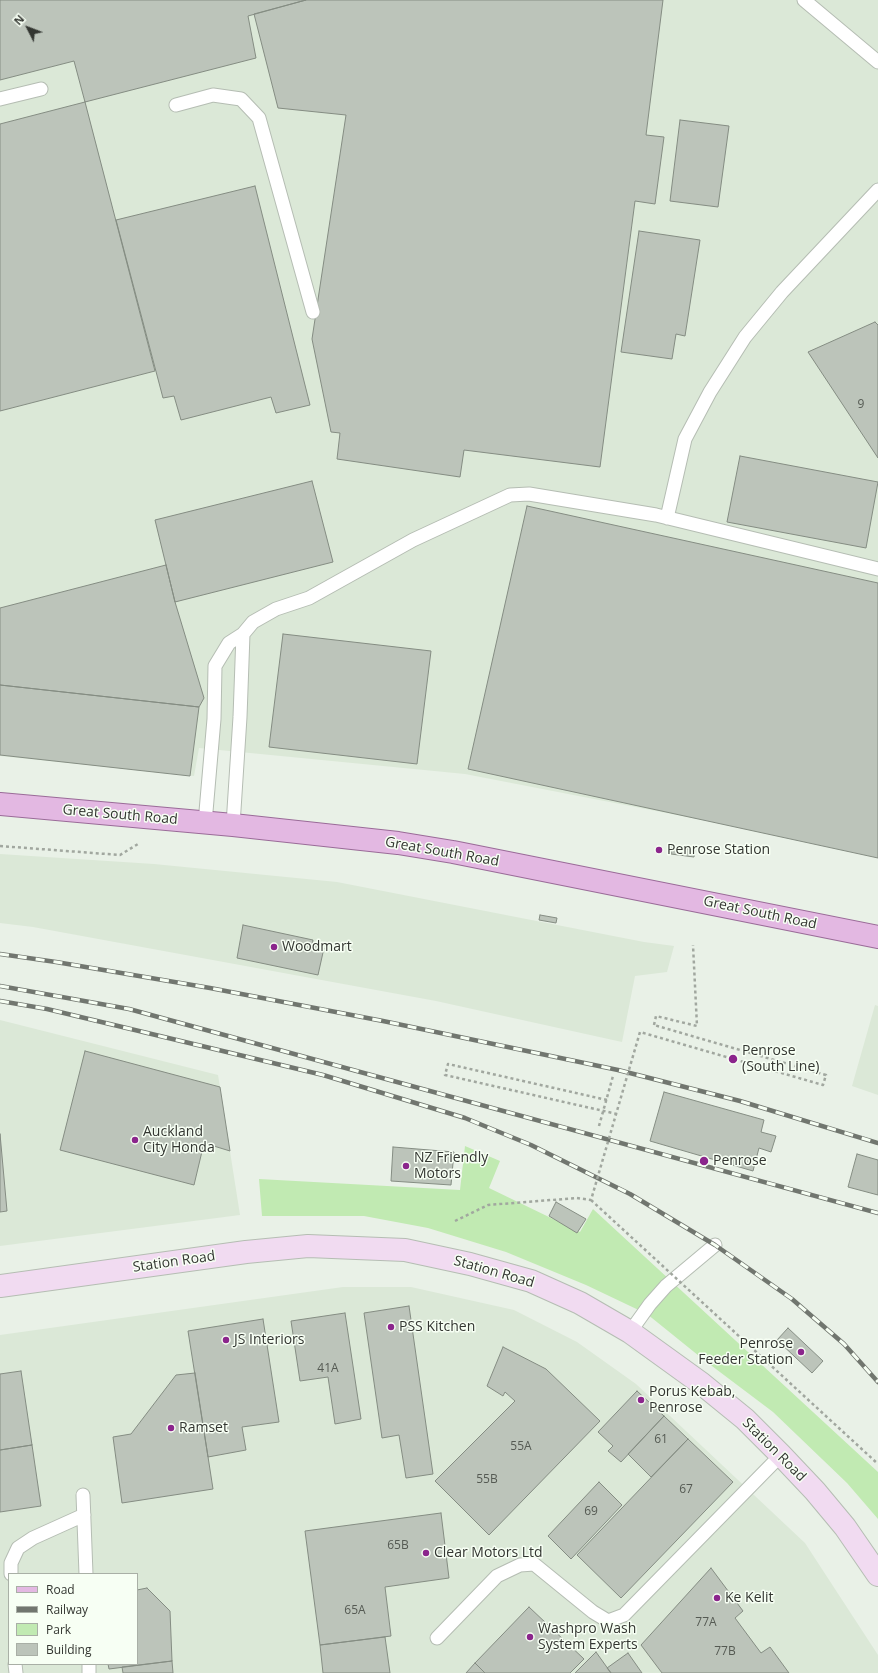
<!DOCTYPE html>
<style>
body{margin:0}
#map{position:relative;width:878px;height:1673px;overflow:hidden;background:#e9f1e7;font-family:"Open Sans",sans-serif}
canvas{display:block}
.legend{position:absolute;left:8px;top:1573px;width:130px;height:92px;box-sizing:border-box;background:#f7fff4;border:1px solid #a9afa6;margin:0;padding:5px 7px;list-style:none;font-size:12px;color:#333631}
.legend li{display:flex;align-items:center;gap:8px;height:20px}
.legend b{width:20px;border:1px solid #a9afa6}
.north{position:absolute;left:8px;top:8px;width:40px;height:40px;-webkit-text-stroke:3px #f7fff4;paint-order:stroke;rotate:312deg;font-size:11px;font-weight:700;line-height:16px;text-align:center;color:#333631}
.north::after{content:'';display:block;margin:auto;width:14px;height:18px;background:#333631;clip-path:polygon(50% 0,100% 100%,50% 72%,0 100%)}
</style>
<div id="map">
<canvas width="878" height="1673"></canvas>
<ul class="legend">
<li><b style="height:5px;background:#e3b8e2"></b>Road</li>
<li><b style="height:5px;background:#71766f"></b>Railway</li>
<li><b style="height:11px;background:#c1eab2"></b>Park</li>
<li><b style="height:11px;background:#bcc4ba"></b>Building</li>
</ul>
<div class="north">N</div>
</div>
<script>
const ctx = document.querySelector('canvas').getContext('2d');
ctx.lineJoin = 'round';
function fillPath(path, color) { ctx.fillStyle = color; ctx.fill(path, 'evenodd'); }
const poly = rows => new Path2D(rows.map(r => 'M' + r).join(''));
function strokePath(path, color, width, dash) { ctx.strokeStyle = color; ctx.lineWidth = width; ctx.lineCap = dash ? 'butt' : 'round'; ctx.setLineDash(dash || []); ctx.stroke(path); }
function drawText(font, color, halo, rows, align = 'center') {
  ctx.font = font + ' "Open Sans",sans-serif'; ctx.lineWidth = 3; ctx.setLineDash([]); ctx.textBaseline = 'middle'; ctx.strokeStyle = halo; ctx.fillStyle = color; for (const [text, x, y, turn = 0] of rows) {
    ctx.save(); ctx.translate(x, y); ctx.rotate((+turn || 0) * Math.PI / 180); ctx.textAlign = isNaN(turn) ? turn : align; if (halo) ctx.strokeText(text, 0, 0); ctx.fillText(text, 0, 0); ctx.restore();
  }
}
fillPath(poly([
 [0,0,878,0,878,854,465,774,199,748,194,776,0,756],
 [0,854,154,864,337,882,644,942,674,946,667,972,635,976,622,1042,436,1001,33,927,0,923],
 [875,1005,878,1006,878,1095,852,1086],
 [0,1020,218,1075,240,1215,0,1246],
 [343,1287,411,1287,514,1310,577,1342,636,1384,805,1543,878,1655,878,1673,0,1673,0,1335],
 [9,1574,137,1574,137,1664,9,1664]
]), '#dbe8d7');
fillPath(poly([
 [465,1146,500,1161,489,1188,580,1232,593,1209,878,1472,878,1519,847,1483,773,1412,704,1360,647,1314,586,1285,506,1252,428,1228,364,1216,262,1216,259,1179,460,1190]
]), '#c1eab2');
const building = poly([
 [0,0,306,0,248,16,256,58,85,102,74,61,0,80,0,0],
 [306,0,663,0,646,135,664,137,655,204,635,201,600,467,464,450,460,477,337,459,340,433,331,432,312,339,346,115,278,108,254,14,306,0],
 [85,102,155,371,0,411,0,124,85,102],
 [680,120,729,126,718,207,670,201,680,120],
 [255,186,310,405,276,413,271,397,181,420,174,396,163,398,116,220,255,186],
 [639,231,700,240,685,336,676,334,672,359,621,352,639,231],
 [875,322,878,325,878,458,808,352,875,322],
 [740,456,878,482,866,548,727,522,740,456],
 [312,481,333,562,175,602,155,520,312,481],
 [527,506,878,583,878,858,468,769,527,506],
 [166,565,175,602,204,698,199,707,0,685,0,608,166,565],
 [283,634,431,651,417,764,269,747,283,634],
 [0,685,199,707,190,776,0,755,0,685],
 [672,846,695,850,694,857,671,854,672,846],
 [540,915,557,918,556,923,539,920,540,915],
 [243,925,313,940,312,945,324,948,318,975,237,958,243,925],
 [85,1051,220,1087,230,1151,204,1143,194,1185,60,1150,85,1051],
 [664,1092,764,1120,761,1132,776,1136,771,1152,759,1148,753,1171,650,1141,664,1092],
 [0,1134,7,1211,0,1212,0,1134],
 [393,1147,454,1152,451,1185,391,1181,393,1147],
 [857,1154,878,1160,878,1195,848,1187,857,1154],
 [556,1202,586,1219,577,1233,549,1216,556,1202],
 [409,1306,433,1474,406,1478,399,1435,382,1438,364,1313,409,1306],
 [345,1313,361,1419,335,1424,328,1377,300,1381,291,1321,345,1313],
 [263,1319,279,1422,242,1427,246,1450,208,1457,188,1331,263,1319],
 [788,1328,823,1361,812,1373,777,1340,788,1328],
 [503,1347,546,1369,600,1421,489,1535,435,1481,515,1401,505,1392,503,1396,487,1386,503,1347],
 [21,1371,32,1445,0,1450,0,1374,21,1371],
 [195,1373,213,1489,122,1503,113,1437,131,1434,176,1375,195,1373],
 [637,1391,664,1416,621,1462,608,1451,613,1446,598,1432,637,1391],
 [664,1416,688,1439,651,1477,628,1454,664,1416],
 [688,1439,733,1482,621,1598,577,1555,688,1439],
 [32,1445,41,1506,0,1512,0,1450,32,1445],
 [599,1482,622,1505,571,1559,548,1536,599,1482],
 [441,1513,449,1578,385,1587,391,1636,320,1645,305,1531,441,1513],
 [711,1568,743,1611,735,1618,761,1653,770,1647,789,1673,662,1673,641,1645,711,1568],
 [147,1588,170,1611,172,1661,109,1669,108,1664,137,1664,137,1590,147,1588],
 [529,1607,584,1659,570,1673,485,1673,475,1663,529,1607],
 [385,1637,390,1673,323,1673,320,1645,385,1637],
 [596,1652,611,1673,575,1673,596,1652],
 [628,1653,642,1673,611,1673,607,1668,628,1653],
 [172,1661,173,1673,123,1673,122,1667,172,1661],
 [475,1663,485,1673,466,1673,475,1663]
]);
fillPath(building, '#bcc4ba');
strokePath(building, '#858d83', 1);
const lane = poly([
 [804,0,878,62],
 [0,99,41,89],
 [176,105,213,95,241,99,259,118,313,312],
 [667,518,685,439,710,392,745,337,782,292,878,190],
 [205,823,214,719,215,666,229,643,243,634,253,622,276,609,309,598,413,540,510,495,529,494,656,515,878,569],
 [233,825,240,717,243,634],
 [630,1332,650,1304,666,1286,715,1245],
 [83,1495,86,1574],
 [11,1574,11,1563,18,1548,33,1538,84,1515],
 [437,1638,497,1576,520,1565,534,1564,593,1612,608,1621,624,1615,781,1455],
 [15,1664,16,1673],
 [89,1664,89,1673]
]);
const secondary = poly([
 [0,1286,246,1252,308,1246,405,1250,470,1264,531,1281,580,1303,630,1332,702,1384,745,1419,781,1455,815,1491,845,1527,878,1575]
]);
const primary = poly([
 [0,804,233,825,398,843,453,852,878,937]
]);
strokePath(lane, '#b5bdb3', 15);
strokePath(secondary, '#b5bdb3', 24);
strokePath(primary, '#9a6b98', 24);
strokePath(poly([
 [0,846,120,855,138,844],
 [654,1025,656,1016,697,1026,693,945],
 [599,1126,613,1076],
 [455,1221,488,1205,577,1198]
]), '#a1a79f', 2.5, [3, 3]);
strokePath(lane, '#fff', 13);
strokePath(secondary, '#f1dbf1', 22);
strokePath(primary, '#e3b8e2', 22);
const rail = poly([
 [0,954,56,962,210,988,383,1021,618,1070,740,1101,878,1143],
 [0,986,129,1009,878,1213],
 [0,1001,47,1009,323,1075,465,1118,531,1145,630,1194,715,1245,792,1299,844,1344,878,1382]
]);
strokePath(rail, '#71766f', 4.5);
strokePath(rail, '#f7fff4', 3, [9]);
strokePath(poly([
 [607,1100,448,1064,445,1075,617,1114],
 [577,1198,591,1200,640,1032,823,1085,826,1075,654,1025],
 [591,1200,878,1464]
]), '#a1a79f', 2.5, [3, 3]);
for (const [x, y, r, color] of [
 [659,850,4,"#8b258c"],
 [274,947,4,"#8b258c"],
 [733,1059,5,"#8b258c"],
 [135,1140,4,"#8b258c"],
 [704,1161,5,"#8b258c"],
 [406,1166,4,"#8b258c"],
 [391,1327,4,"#8b258c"],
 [226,1340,4,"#8b258c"],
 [801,1352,4,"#8b258c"],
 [641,1400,4,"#8b258c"],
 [171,1428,4,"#8b258c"],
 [426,1553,4,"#8b258c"],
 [717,1598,4,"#8b258c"],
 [530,1637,4,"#8b258c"]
]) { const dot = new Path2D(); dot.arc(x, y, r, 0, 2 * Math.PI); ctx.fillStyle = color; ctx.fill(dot); strokePath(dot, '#f7fff4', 1.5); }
drawText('12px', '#555a53', null, [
 ["9",861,405],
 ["41A",328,1369],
 ["61",661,1440],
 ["55A",521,1447],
 ["55B",487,1480],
 ["67",686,1490],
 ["69",591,1512],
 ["65B",398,1546],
 ["65A",355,1611],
 ["77A",706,1623],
 ["77B",725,1652]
]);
drawText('14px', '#333631', '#f7fff4', [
 ["Great South Road",120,815,5],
 ["Great South Road",442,852,10],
 ["Great South Road",760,913,12],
 ["Station Road",174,1262,-8],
 ["Station Road",494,1272,16],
 ["Station Road",774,1450,45]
]);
drawText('14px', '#333631', '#f7fff4', [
 ["Penrose Station",667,850],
 ["Woodmart",282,947],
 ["Penrose",742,1051],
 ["(South Line)",742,1067],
 ["Auckland",143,1132],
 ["City Honda",143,1148],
 ["NZ Friendly",414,1158],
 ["Motors",414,1174],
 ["Penrose",713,1161],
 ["PSS Kitchen",399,1327],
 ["JS Interiors",234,1340],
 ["Penrose",793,1344,"right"],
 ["Feeder Station",793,1360,"right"],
 ["Porus Kebab,",649,1392],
 ["Penrose",649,1408],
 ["Ramset",179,1428],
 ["Clear Motors Ltd",434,1553],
 ["Ke Kelit",725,1598],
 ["Washpro Wash",538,1629],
 ["System Experts",538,1645]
], 'left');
</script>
